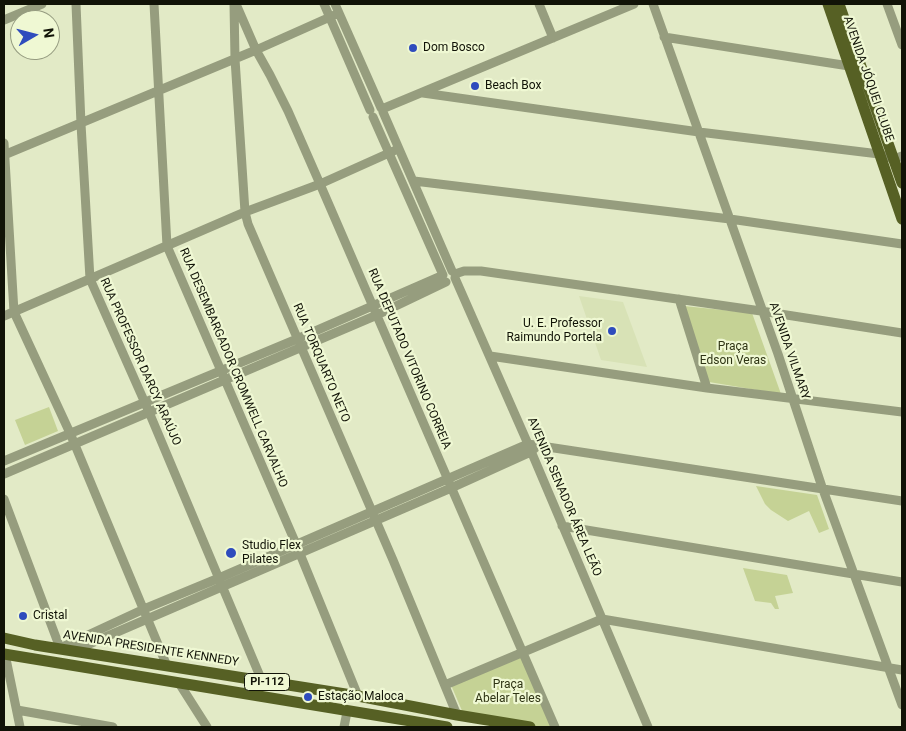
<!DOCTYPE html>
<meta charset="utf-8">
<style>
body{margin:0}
#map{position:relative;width:906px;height:731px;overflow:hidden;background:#e2eac6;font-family:Roboto,sans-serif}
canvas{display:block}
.frame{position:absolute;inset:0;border:5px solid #111307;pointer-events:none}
.north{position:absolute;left:10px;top:10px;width:50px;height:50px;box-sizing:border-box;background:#eff8d3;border:1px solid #969c81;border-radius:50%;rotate:82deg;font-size:14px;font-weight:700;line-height:20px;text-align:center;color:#111307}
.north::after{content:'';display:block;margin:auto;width:18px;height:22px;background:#2f4cbd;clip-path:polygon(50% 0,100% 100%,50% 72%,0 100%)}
</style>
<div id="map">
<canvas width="906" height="731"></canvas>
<div class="frame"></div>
<div class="north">N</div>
</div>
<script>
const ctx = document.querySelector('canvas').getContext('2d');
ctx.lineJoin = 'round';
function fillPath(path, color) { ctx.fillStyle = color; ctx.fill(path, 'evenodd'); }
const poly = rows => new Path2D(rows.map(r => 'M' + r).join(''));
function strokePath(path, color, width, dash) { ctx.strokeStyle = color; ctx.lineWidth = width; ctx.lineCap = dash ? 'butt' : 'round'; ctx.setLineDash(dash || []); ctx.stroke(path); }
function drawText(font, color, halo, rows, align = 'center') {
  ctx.font = font + ' Roboto,sans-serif'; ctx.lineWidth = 4.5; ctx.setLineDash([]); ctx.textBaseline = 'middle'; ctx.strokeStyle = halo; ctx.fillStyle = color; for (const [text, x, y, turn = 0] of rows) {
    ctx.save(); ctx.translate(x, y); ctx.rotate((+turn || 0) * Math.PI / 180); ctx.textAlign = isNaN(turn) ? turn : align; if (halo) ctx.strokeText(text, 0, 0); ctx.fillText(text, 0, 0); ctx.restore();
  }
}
fillPath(poly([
 [579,296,623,302,647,367,601,360]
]), '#d8e2b6');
fillPath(poly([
 [684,306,752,313,781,394,709,382],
 [49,407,58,431,25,445,15,420],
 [756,486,817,495,829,529,819,533,809,511,788,521,771,510,765,504],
 [743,568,787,575,793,593,775,596,779,609,775,609,771,603,755,601],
 [523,653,555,727,534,727,463,713,451,685]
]), '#c5d295');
strokePath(poly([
 [76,4,81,124,90,279,149,412,262,681],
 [154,4,167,246,296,544,358,696],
 [234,4,235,59,245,212,248,224,393,560,457,715],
 [236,4,256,50,270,75,288,111,320,184,555,727],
 [324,4,370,110],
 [335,4,381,108],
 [539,4,553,38],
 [653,4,778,354,822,487,902,705],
 [887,4,902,45],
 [4,20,42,4],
 [664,37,849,66],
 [423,93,699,132,879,154,894,159,902,156],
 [382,109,634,4],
 [383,112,452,271],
 [4,143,14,312,70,433,167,666],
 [4,155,256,50,339,13],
 [414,181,730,219,902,244],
 [455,274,464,271,481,271,761,311,902,333],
 [455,278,528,444,648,727],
 [679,299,707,388],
 [4,316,245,212,320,184,398,149],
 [490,356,707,388,902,412],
 [4,461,297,339,443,275,373,117],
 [4,474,377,315,446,282],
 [4,499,60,648,144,609,219,578,528,444,902,501],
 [562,526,902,582],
 [73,651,451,488,531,452,538,445],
 [5,654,20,727],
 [179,683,207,727],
 [445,685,602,619,902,670],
 [17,710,113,727],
 [344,727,347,712]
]), '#969d7e', 9);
strokePath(poly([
 [828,4,902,219],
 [839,4,902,183],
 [4,638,35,645,358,696,457,715,530,727],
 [4,654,447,727]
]), '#566024', 11);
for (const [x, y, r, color] of [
 [413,48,5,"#2f4cbd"],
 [475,86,5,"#2f4cbd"],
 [612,331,5,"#2f4cbd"],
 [231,553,6,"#2f4cbd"],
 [23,616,5,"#2f4cbd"],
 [308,697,5,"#2f4cbd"]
]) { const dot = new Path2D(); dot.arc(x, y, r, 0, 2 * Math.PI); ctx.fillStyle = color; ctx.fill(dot); strokePath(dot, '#eff8d3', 2); }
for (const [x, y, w] of [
 [267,682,45]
]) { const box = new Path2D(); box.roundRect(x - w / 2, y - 8.5, w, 17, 4); ctx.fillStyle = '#eff8d3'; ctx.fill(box); strokePath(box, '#111307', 1); }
drawText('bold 11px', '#111307', null, [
 ["PI-112",267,682]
]);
drawText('12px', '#111307', '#eff8d3', [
 ["Dom Bosco",423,48],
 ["Beach Box",485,86],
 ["U. E. Professor",602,324,"right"],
 ["Raimundo Portela",602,338,"right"],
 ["Studio Flex",242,546],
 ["Pilates",242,560],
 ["Cristal",33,616],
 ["Estação Maloca",318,697]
], 'left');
drawText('12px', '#111307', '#eff8d3', [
 ["AVENIDA JÓQUEI CLUBE",868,79,71],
 ["AVENIDA VILMARY",789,351,71],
 ["RUA DEPUTADO VITORINO CORREIA",409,359,67],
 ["RUA PROFESSOR DARCY ARAÚJO",140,362,66],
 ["RUA TORQUARTO NETO",321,363,67],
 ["RUA DESEMBARGADOR CROMWELL CARVALHO",233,368,67],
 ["AVENIDA SENADOR ÁREA LEÃO",564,497,67],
 ["AVENIDA PRESIDENTE KENNEDY",151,649,9]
]);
drawText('12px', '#2f3414', '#eff8d3', [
 ["Praça",733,347],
 ["Edson Veras",733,361],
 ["Praça",508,685],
 ["Abelar Teles",508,699]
]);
</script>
